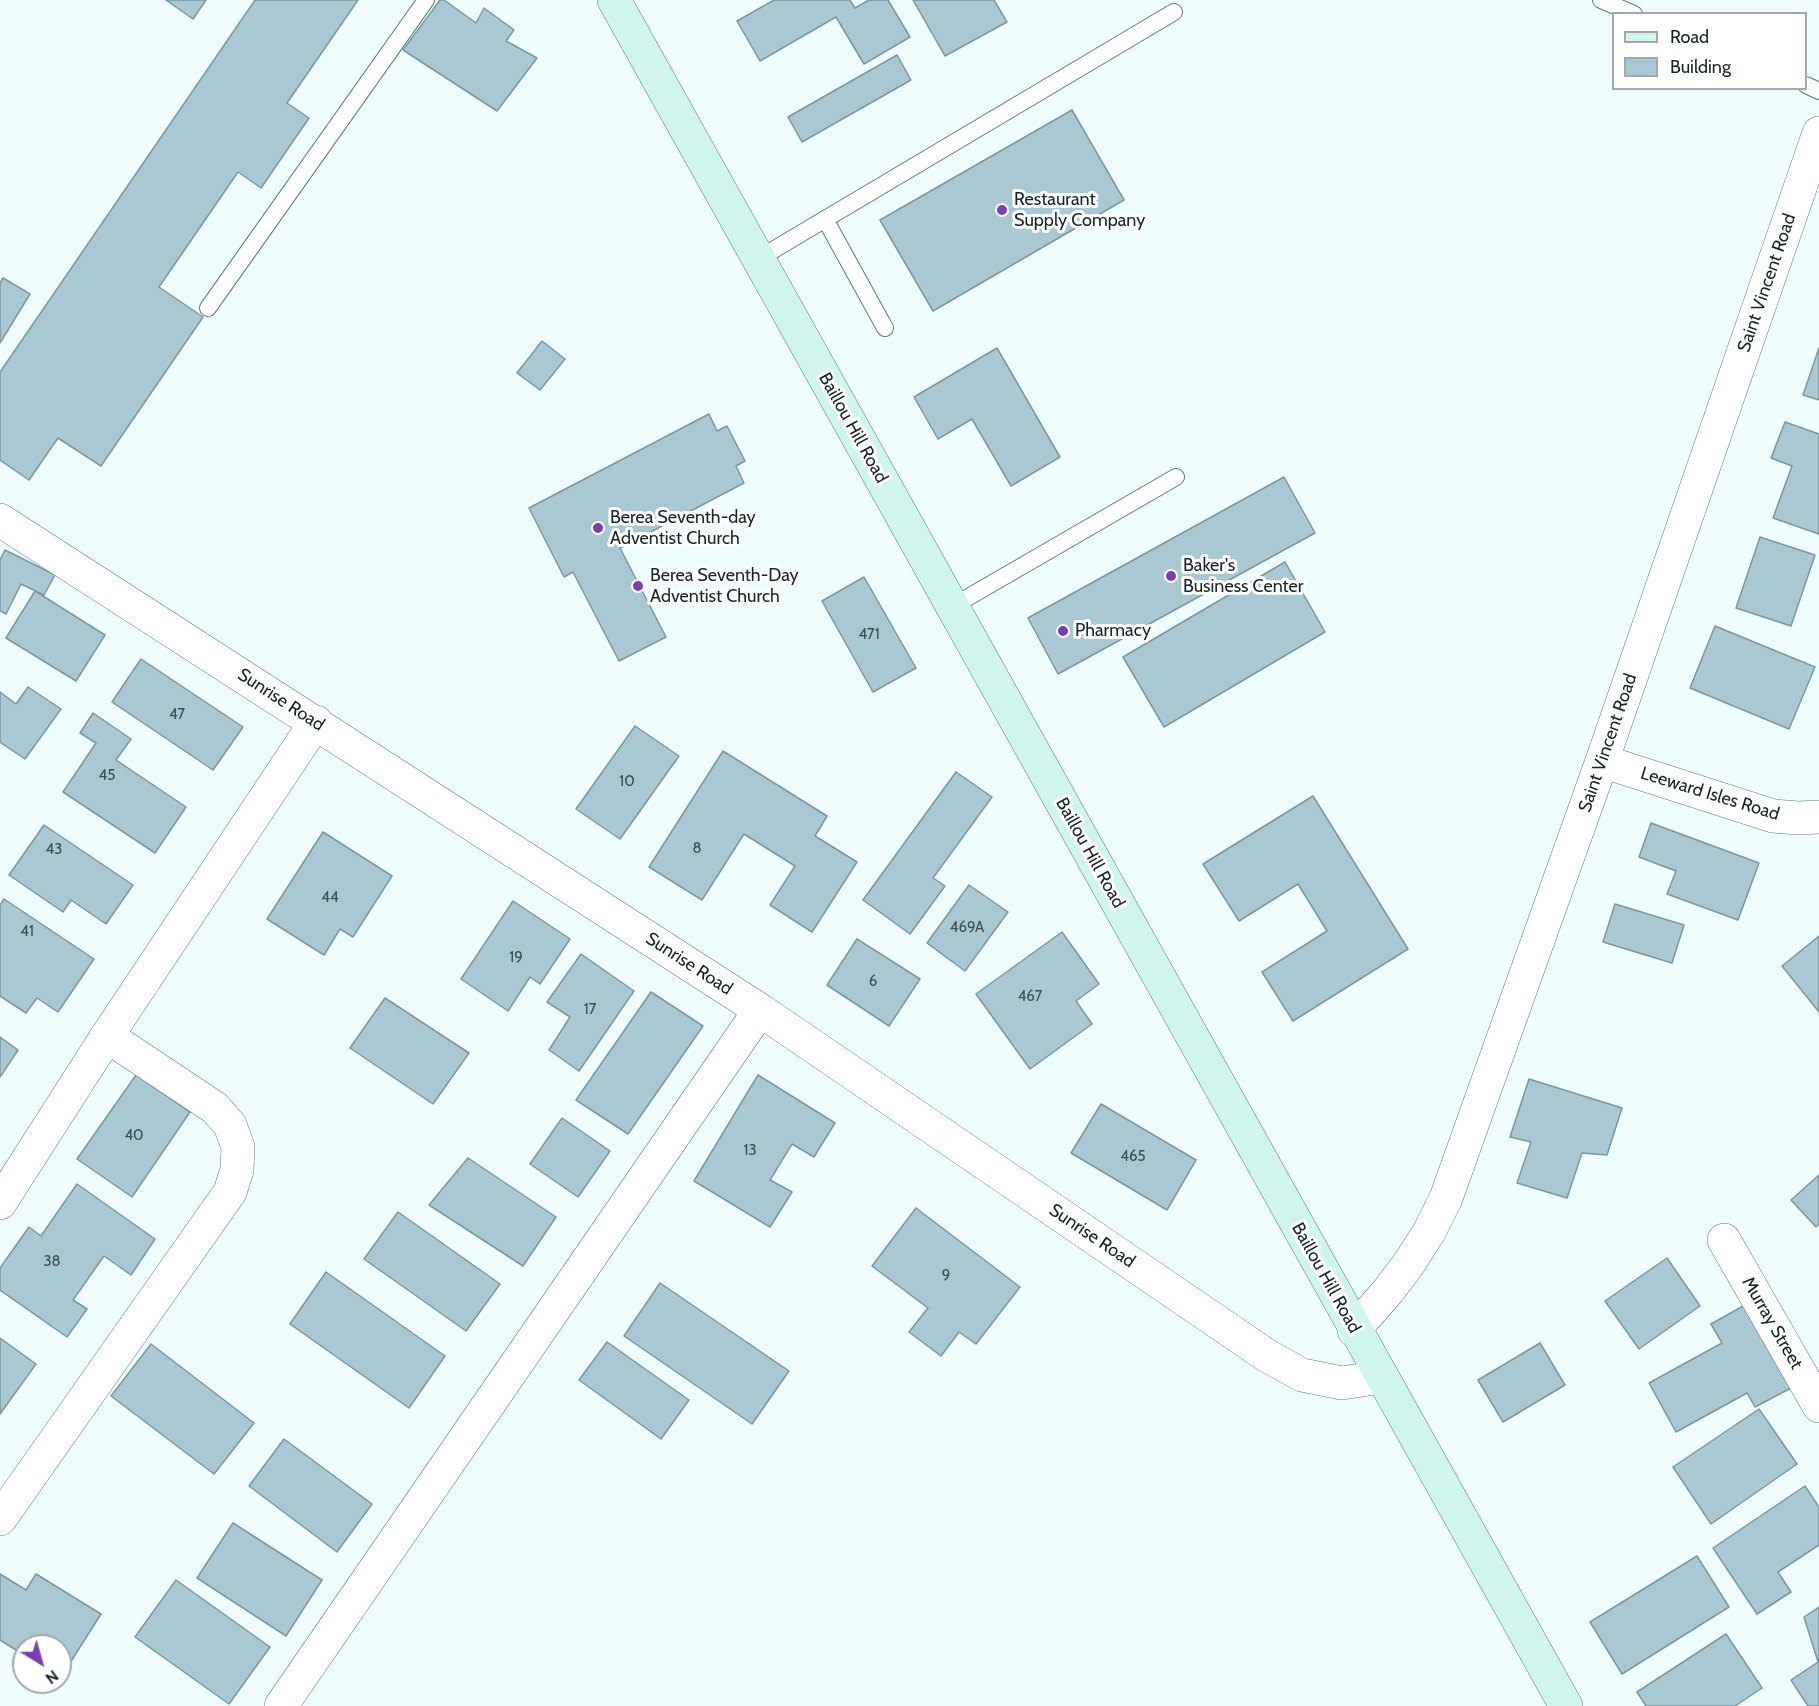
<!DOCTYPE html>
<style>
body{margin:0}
#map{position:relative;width:1819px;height:1706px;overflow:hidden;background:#f0fdfe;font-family:Cabin,sans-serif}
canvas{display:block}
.legend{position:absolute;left:1612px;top:12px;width:195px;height:78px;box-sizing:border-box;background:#fff;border:2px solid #a3a8a8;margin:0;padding:8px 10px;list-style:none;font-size:18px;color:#182526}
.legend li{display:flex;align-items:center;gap:12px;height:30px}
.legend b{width:30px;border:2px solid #a3a8a8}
.north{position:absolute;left:12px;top:1634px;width:60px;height:60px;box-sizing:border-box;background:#fff;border:2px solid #a3a8a8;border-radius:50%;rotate:143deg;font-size:16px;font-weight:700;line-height:24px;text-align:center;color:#182526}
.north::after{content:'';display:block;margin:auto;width:21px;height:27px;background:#793eb4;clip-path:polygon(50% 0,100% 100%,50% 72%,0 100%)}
</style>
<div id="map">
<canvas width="1819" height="1706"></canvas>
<ul class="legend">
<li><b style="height:8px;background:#d0f4ee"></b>Road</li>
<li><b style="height:16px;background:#aac8d3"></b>Building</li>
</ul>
<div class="north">N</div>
</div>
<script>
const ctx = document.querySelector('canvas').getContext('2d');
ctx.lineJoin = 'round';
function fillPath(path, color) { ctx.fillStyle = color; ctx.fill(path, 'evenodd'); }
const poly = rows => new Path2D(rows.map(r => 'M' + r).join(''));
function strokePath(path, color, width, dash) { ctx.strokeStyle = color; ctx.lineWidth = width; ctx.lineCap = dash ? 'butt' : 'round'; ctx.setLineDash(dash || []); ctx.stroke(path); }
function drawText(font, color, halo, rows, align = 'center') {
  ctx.font = font + ' Cabin,sans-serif'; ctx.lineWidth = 6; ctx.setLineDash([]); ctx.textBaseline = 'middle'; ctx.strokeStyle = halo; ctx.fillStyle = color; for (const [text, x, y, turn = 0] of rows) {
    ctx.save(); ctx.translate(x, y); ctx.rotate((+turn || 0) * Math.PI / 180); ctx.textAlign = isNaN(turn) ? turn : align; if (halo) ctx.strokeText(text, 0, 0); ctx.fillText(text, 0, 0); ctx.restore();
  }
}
const building = poly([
 [166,0,206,0,193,19,166,0],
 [255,0,358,0,287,103,309,118,261,188,238,172,159,287,203,317,101,466,58,438,29,480,0,460,0,372,255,0],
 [440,0,444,0,476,23,484,8,514,30,506,41,537,58,497,111,403,50,440,0],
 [774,0,850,0,855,8,869,0,888,0,910,37,864,64,836,17,760,61,737,21,774,0],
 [913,0,994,0,1007,22,945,56,913,0],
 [897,55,911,80,802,142,788,117,897,55],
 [1072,110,1124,200,933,311,880,220,1072,110],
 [3,278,30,294,0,343,0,283,3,278],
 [542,341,565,359,540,390,517,373,542,341],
 [997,348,1060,457,1011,486,972,419,938,439,914,397,997,348],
 [1819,348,1819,400,1803,395,1819,348],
 [709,414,717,431,727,426,745,461,736,466,744,483,620,548,666,637,619,661,573,572,564,577,529,508,709,414],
 [1785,422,1819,434,1819,534,1773,518,1792,466,1771,458,1785,422],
 [1284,477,1315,533,1058,674,1028,618,1284,477],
 [1760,537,1815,555,1791,626,1736,608,1760,537],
 [5,550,55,575,44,595,21,584,6,614,0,611,0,560,5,550],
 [1285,562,1325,632,1164,727,1123,657,1285,562],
 [864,577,916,668,873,692,822,601,864,577],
 [35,591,105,635,76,681,6,638,35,591],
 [1715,626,1815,667,1789,729,1690,688,1715,626],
 [141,659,243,727,213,770,112,702,141,659],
 [28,687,61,709,25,759,0,742,0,692,16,704,28,687],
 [93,713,131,739,116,760,186,807,155,853,63,792,96,743,80,733,93,713],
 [635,726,679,756,620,839,576,809,635,726],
 [723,751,827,816,815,836,857,862,812,932,770,905,795,866,744,834,702,900,649,867,723,751],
 [956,772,992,797,933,878,945,886,910,934,863,900,956,772],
 [1313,796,1408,949,1293,1021,1262,972,1327,931,1298,884,1239,921,1203,864,1313,796],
 [1651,823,1759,863,1738,920,1667,894,1676,871,1639,857,1651,823],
 [44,825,133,885,106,924,71,900,63,912,9,875,44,825],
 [323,832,392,876,353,937,340,929,324,955,267,919,323,832],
 [969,885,1008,912,965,971,927,943,969,885],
 [4,899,94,959,58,1012,37,998,26,1013,0,996,0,905,4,899],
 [513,901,570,939,540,984,530,977,508,1011,461,979,513,901],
 [1615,904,1684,925,1672,963,1603,942,1615,904],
 [1062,932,1099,984,1076,1001,1092,1024,1030,1069,976,994,1062,932],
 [1819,936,1819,1012,1782,966,1819,936],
 [857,939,920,979,889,1026,827,985,857,939],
 [581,954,634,991,579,1071,549,1050,570,1017,547,1002,581,954],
 [651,992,703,1026,628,1134,576,1100,651,992],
 [385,998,469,1053,433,1104,350,1048,385,998],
 [0,1037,18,1050,0,1077,0,1037],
 [136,1075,190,1112,132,1197,77,1159,136,1075],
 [758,1075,835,1123,814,1157,792,1144,770,1180,792,1192,770,1227,694,1181,758,1075],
 [1529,1079,1622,1108,1607,1155,1582,1153,1567,1198,1517,1183,1531,1142,1510,1137,1529,1079],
 [1101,1104,1196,1160,1167,1210,1071,1153,1101,1104],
 [562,1118,610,1151,578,1197,530,1164,562,1118],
 [468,1158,556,1217,523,1266,429,1205,468,1158],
 [1819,1175,1819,1224,1816,1227,1791,1200,1819,1175],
 [77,1184,155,1239,131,1275,104,1256,73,1300,87,1309,67,1337,0,1290,0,1268,29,1227,41,1236,77,1184],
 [916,1208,1020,1287,976,1344,959,1332,941,1356,909,1332,928,1308,872,1266,916,1208],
 [398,1212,500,1284,466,1331,364,1259,398,1212],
 [1667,1258,1700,1306,1639,1349,1605,1301,1667,1258],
 [326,1272,445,1356,409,1408,290,1324,326,1272],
 [660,1283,789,1371,752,1424,624,1336,660,1283],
 [1745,1305,1791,1388,1755,1407,1747,1393,1676,1432,1649,1383,1722,1343,1711,1324,1745,1305],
 [0,1338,36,1364,0,1414,0,1338],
 [607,1342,689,1400,661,1439,579,1380,607,1342],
 [1540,1343,1565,1385,1503,1422,1478,1380,1540,1343],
 [151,1344,254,1423,214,1474,111,1396,151,1344],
 [1759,1409,1797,1464,1711,1524,1673,1467,1759,1409],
 [284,1439,372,1504,337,1552,249,1486,284,1439],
 [1805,1486,1819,1507,1819,1545,1778,1572,1791,1592,1757,1614,1713,1548,1805,1486],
 [233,1523,322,1580,286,1636,197,1578,233,1523],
 [1697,1556,1729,1607,1622,1674,1590,1622,1697,1556],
 [0,1574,26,1590,36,1574,101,1614,61,1677,60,1646,24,1646,24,1655,0,1640,0,1574],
 [176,1580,270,1647,229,1704,135,1637,176,1580],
 [1819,1607,1819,1706,1808,1706,1791,1680,1818,1662,1804,1617,1819,1607],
 [1726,1634,1762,1688,1735,1706,1646,1706,1637,1692,1726,1634]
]);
fillPath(building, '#aac8d3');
strokePath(building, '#7b97a1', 1.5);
const service = poly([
 [1601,0,1634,14],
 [1806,85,1819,91],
 [825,219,885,328],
 [758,259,1174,12],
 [208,308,426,0],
 [953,606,1176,477]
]);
const minor = poly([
 [0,520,760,1010,1266,1355,1302,1375,1342,1383,1382,1377],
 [1602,761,1773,816,1798,818,1819,817],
 [0,1203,107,1036,316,722],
 [1724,1240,1819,1406],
 [0,1519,230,1192,237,1170,238,1147,230,1125,215,1108,107,1036],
 [281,1706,760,1010]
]);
const tertiary = poly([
 [1354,1330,1389,1290,1410,1262,1429,1232,1446,1198,1602,761,1819,133]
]);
const secondary = poly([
 [614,0,1566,1706]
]);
strokePath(service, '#5c7b7d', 18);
strokePath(minor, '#5c7b7d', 34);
strokePath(tertiary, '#5c7b7d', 34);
strokePath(secondary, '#5c7b7d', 34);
strokePath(service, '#fff', 16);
strokePath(minor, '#fff', 33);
strokePath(tertiary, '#fff', 33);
strokePath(secondary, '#d0f4ee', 33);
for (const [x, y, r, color] of [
 [1002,210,6,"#793eb4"],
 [598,528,6,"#793eb4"],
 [1171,576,6,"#793eb4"],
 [638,586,6,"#793eb4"],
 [1063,631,6,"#793eb4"]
]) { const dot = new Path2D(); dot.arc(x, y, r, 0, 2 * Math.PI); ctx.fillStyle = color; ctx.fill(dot); strokePath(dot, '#fff', 2); }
drawText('15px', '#3c4e51', null, [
 ["471",869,635],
 ["47",177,715],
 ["45",107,776],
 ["10",627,782],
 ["8",697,849],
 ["43",54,850],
 ["44",330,898],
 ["469A",967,928],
 ["41",27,932],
 ["19",516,958],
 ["6",873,982],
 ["467",1030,997],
 ["17",590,1010],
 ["40",134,1136],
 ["13",750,1151],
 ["465",1133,1157],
 ["38",52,1262],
 ["9",946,1276]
]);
drawText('18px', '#182526', '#fff', [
 ["Restaurant",1014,200],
 ["Supply Company",1014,221],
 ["Berea Seventh-day",610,518],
 ["Adventist Church",610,539],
 ["Baker's",1183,566],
 ["Business Center",1183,587],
 ["Berea Seventh-Day",650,576],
 ["Adventist Church",650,597],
 ["Pharmacy",1075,631]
], 'left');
drawText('18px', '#182526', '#fff', [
 ["Saint Vincent Road",1767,283,-71],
 ["Baillou Hill Road",853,428,61],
 ["Sunrise Road",281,700,33],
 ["Saint Vincent Road",1608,743,-71],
 ["Leeward Isles Road",1710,794,17],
 ["Baillou Hill Road",1090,853,61],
 ["Sunrise Road",689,964,33],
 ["Sunrise Road",1092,1236,34],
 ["Baillou Hill Road",1326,1278,61],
 ["Murray Street",1772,1323,60]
]);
</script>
